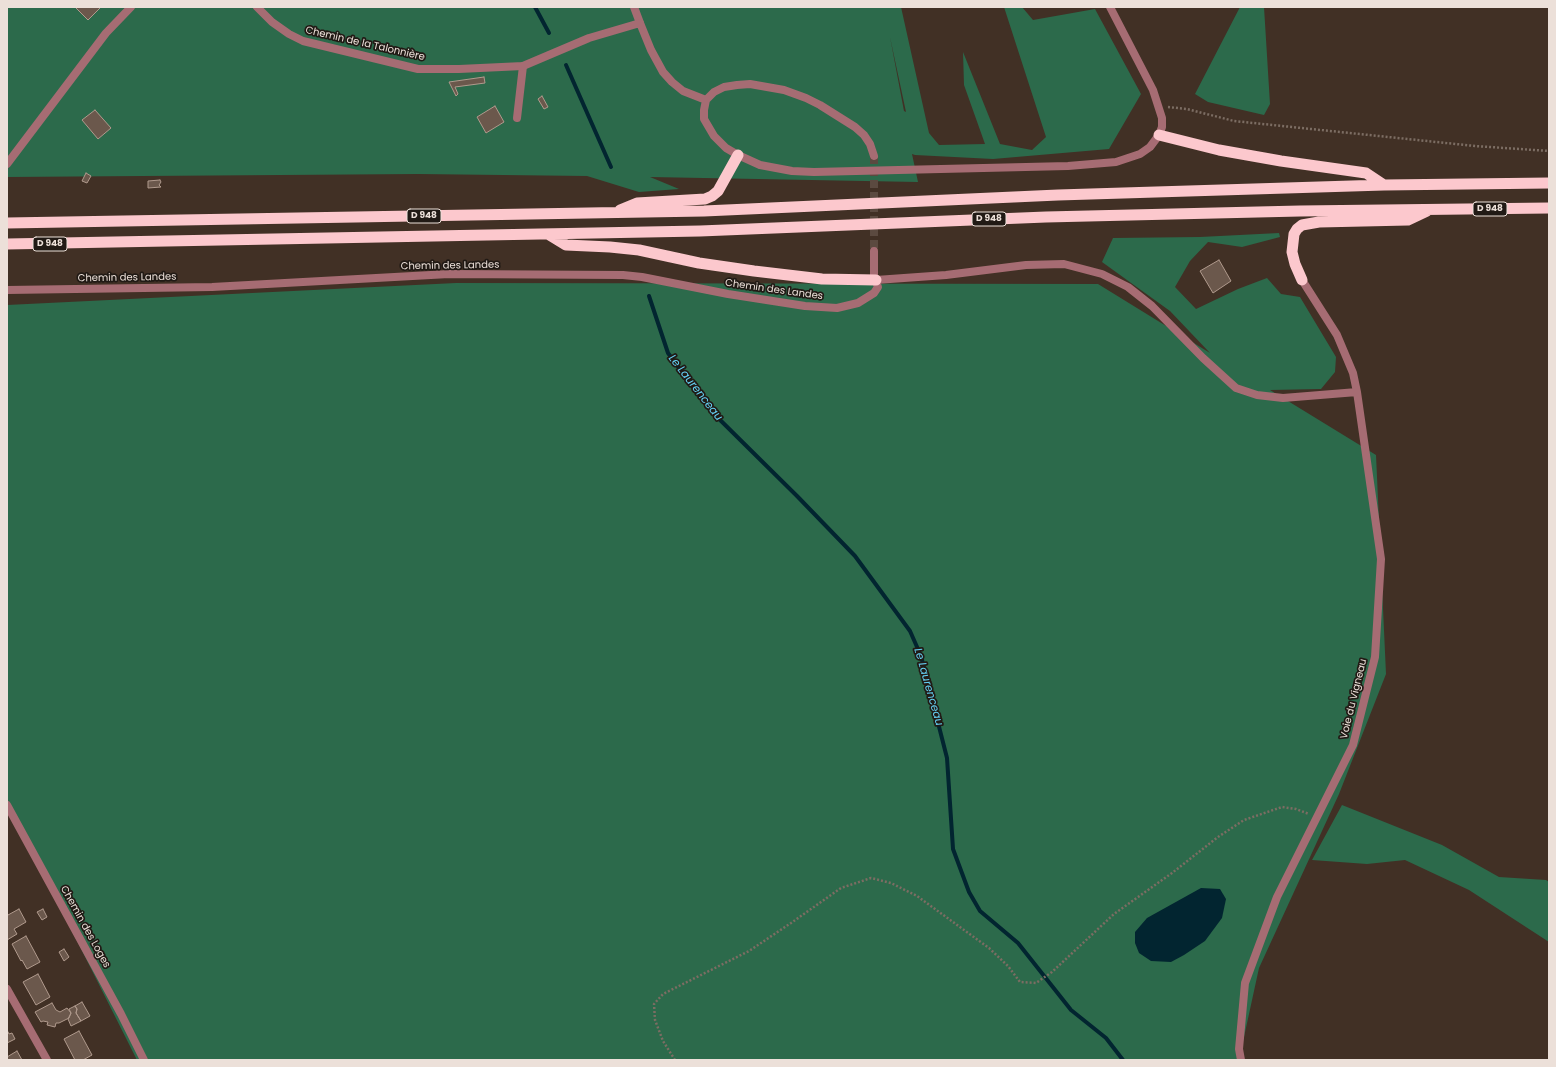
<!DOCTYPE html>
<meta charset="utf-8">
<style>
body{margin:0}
#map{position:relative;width:1556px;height:1067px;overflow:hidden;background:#413025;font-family:Poppins,sans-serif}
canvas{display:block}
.frame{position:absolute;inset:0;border:8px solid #ece0d9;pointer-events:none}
</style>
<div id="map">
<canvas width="1556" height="1067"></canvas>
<div class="frame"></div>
</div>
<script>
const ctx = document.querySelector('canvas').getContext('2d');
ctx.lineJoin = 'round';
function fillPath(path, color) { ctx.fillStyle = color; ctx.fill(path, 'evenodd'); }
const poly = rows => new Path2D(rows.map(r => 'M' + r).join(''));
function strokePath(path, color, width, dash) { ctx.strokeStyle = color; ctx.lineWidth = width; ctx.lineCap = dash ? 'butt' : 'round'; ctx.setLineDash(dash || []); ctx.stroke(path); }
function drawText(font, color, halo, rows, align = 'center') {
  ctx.font = font + ' Poppins,sans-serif'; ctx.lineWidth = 3.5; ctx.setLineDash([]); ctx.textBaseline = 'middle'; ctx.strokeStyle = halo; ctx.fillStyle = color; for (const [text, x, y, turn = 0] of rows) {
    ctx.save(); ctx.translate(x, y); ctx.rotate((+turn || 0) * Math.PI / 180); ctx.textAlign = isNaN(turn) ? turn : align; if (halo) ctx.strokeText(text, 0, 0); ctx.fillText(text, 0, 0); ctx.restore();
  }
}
fillPath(poly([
 [7,7,901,7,929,133,939,145,985,144,964,85,963,52,1000,144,1032,150,1046,137,1004,7,1022,7,1033,20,1095,9,1141,94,1109,149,993,159,915,155,912,154,918,182,650,177,679,189,639,192,587,176,418,174,7,177],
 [890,37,906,112,904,111],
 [1240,7,1264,7,1270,104,1264,115,1208,102,1195,94],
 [1279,233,1280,237,1242,247,1208,242,1190,261,1175,287,1196,309,1238,289,1267,278,1281,294,1300,297,1336,357,1335,372,1321,389,1270,390,1376,455,1386,674,1339,794,1259,968,1239,1060,137,1060,7,802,7,305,456,283,1098,284,1210,353,1170,311,1102,262,1113,238,1200,237],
 [1342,805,1442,845,1499,877,1546,880,1549,882,1549,942,1469,890,1405,860,1367,864,1312,860]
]), '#2c6a4b');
fillPath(poly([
 [1201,888,1220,889,1226,899,1222,918,1205,941,1184,955,1171,962,1151,961,1139,953,1135,943,1135,932,1147,918]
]), '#022530');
strokePath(poly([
 [535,7,549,33],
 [566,65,611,167],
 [649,296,668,353,710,410,797,496,855,556,910,631,921,656,947,758,953,849,969,892,980,911,1018,943,1071,1010,1106,1038,1123,1060]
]), '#022530', 4);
const building = poly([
 [75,7,101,7,88,20,75,7],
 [484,77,485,83,455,87,458,94,456,96,449,82,484,77],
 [542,96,548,107,544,109,538,99,542,96],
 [495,106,504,122,486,133,477,117,495,106],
 [95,110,111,128,98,139,82,120,95,110],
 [86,173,91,176,87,183,82,181,86,173],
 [160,180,161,182,159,185,161,187,148,188,148,181,160,180],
 [1219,260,1231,281,1213,293,1200,271,1219,260],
 [19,909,26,922,14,929,17,934,7,940,7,914,8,915,19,909],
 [43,909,47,917,42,920,37,912,43,909],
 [26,936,40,962,27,969,22,960,21,961,12,944,26,936],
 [64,949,69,957,64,961,59,952,64,949],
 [38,974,50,997,36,1005,23,982,38,974],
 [82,1002,90,1016,81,1021,76,1013,77,1009,75,1006,82,1002],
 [52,1003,56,1010,60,1012,67,1008,71,1013,69,1018,59,1023,56,1023,55,1027,47,1025,48,1022,43,1021,41,1022,35,1012,52,1003],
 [75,1006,77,1009,76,1013,81,1021,71,1026,68,1019,71,1013,69,1009,75,1006],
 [7,1030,9,1034,12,1033,15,1039,7,1043,7,1030],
 [79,1031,92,1055,83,1060,75,1060,64,1039,79,1031],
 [17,1051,22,1060,7,1060,7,1057,17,1051]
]);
fillPath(building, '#6b584c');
strokePath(building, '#b09a8d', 1);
strokePath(poly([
 [874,156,874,251]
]), '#5b4a40', 8, [8, 4]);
strokePath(poly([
 [1168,107,1187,109,1234,121,1475,146,1549,151],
 [675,1060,663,1041,655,1020,654,1004,663,994,749,951,791,923,841,888,871,878,891,883,917,896,989,948,1008,966,1020,982,1036,983,1052,972,1114,914,1172,873,1218,837,1244,820,1282,807,1296,809,1309,814]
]), '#7c6d63', 2.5, [2, 2]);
strokePath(poly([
 [634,7,640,23],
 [517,118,523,66],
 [7,805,121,1014,144,1060]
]), '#a66c73', 8);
strokePath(poly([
 [257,7,272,22,289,34,303,41,418,69,459,69,523,66,589,38,640,23,651,50,663,72,672,82,683,91,706,100],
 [874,156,870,144,864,135,855,127,820,105,806,98,784,90,750,84,737,85,724,87,714,92,706,100,704,110,704,119,714,136,726,148,738,155,760,165,792,171,814,172,1068,166,1116,162,1140,154,1150,147,1159,135,1162,127,1162,118,1153,90,1110,7],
 [7,164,106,33,131,7],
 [876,280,946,275,1026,265,1064,264,1102,274,1128,287,1152,306,1203,358,1236,388,1257,395,1283,398,1357,392],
 [7,290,212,287,449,274,623,275,642,277,728,294,805,306,837,308,858,303,874,293,878,287,874,276,874,251],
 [7,989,47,1060],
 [1241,1060,1239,1049,1245,983,1277,897,1353,745,1375,657,1381,559,1357,392,1353,373,1337,335,1302,280]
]), '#a66c73', 8);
strokePath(poly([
 [1159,135,1219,150,1281,161,1366,173,1384,185],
 [620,210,637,203,705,199,712,196,718,191,738,155],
 [7,223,704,211,1058,195,1384,185,1549,183],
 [548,234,566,245,610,247,639,250,699,263,754,271,822,279,876,280],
 [7,244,700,231,1046,217,1300,211,1549,208],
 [1302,280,1295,264,1292,252,1294,234,1297,229,1302,225,1319,222,1408,220,1427,211]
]), '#fcc8cd', 11);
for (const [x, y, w] of [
 [1490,209,34],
 [424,216,34],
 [989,219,34],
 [50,244,34]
]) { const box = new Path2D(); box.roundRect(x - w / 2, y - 7, w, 14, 3); ctx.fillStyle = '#211a15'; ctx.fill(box); strokePath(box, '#ece0d9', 1); }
drawText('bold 9px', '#ece0d9', null, [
 ["D 948",1490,209],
 ["D 948",424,216],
 ["D 948",989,219],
 ["D 948",50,244]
]);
drawText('10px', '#ece0d9', '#211a15', [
 ["Chemin de la Talonnière",365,44,13],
 ["Chemin des Landes",450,266,-1],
 ["Chemin des Landes",127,278,-1],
 ["Chemin des Landes",774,290,8],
 ["Voie du Vigneau",1354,699,-76],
 ["Chemin des Loges",85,927,61]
]);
drawText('italic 11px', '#64d1f4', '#211a15', [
 ["Le Laurenceau",695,388,52],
 ["Le Laurenceau",928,687,74]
]);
</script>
